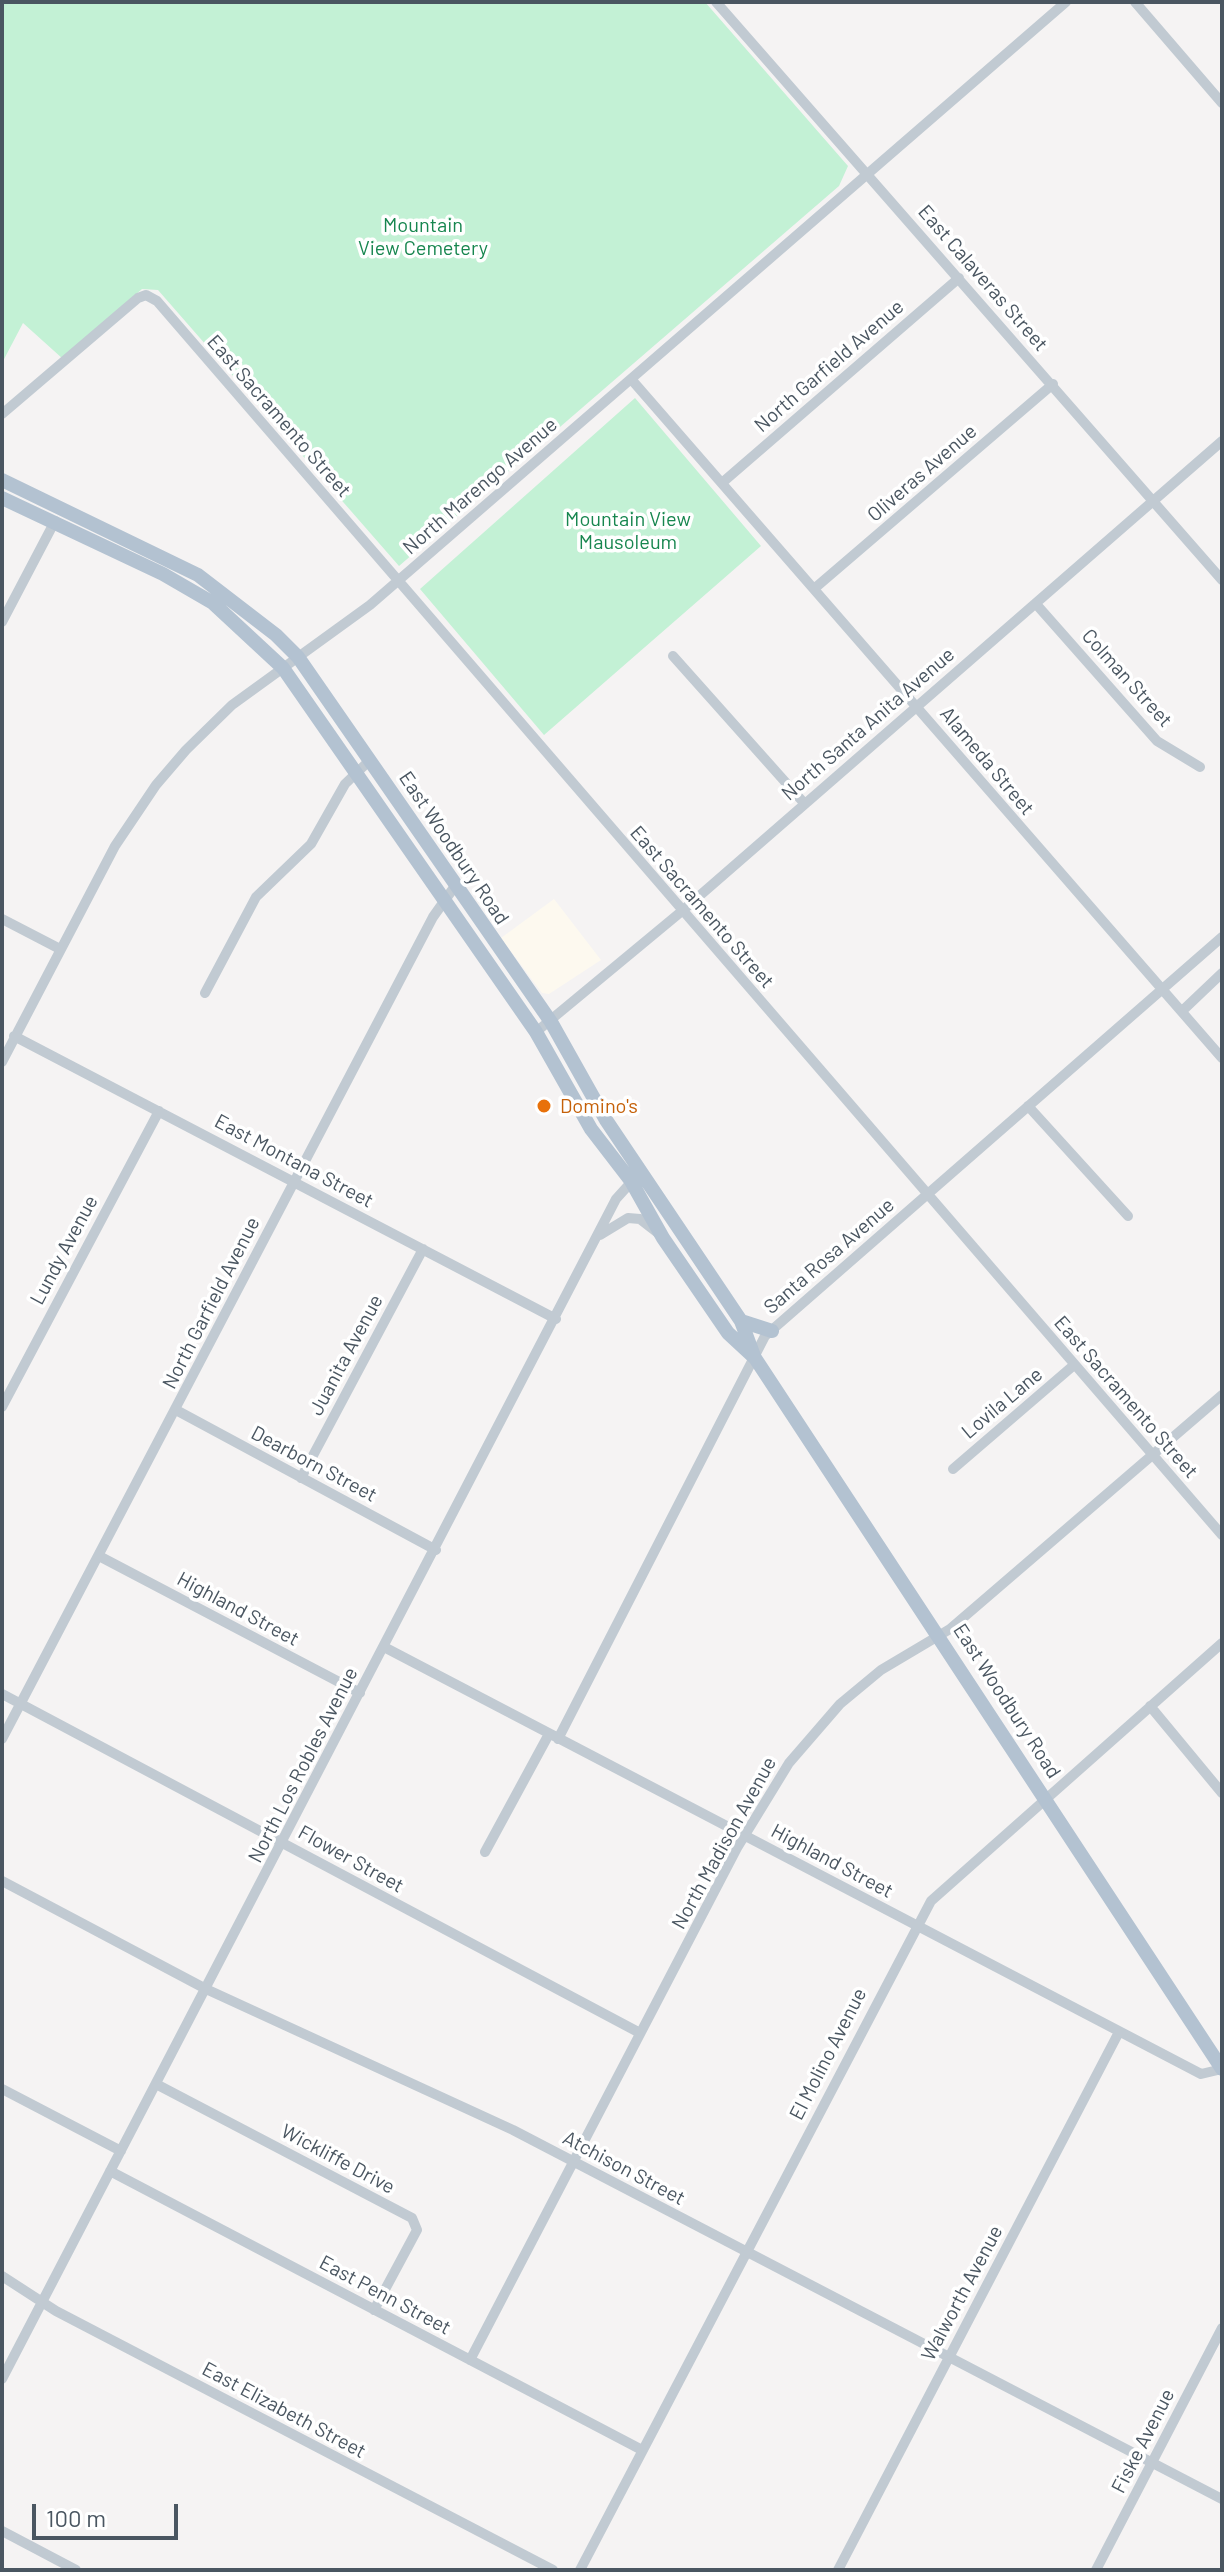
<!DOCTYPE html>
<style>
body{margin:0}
#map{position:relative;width:1224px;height:2572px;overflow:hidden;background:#f5f3f3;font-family:Barlow,sans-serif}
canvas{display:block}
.frame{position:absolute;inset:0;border:4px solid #4a5661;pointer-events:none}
.scale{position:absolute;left:32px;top:2504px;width:146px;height:36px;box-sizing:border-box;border:4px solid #4a5661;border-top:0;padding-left:10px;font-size:24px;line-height:28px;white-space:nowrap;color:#4a5661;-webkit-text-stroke:6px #fff;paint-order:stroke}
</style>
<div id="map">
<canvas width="1224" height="2572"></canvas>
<div class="frame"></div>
<div class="scale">100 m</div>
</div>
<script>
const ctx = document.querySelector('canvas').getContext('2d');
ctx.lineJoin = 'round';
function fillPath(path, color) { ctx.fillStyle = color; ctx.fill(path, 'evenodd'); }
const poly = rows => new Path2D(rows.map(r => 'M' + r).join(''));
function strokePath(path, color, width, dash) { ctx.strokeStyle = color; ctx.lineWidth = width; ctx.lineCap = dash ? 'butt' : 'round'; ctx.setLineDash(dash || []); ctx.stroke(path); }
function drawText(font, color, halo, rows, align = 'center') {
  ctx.font = font + ' Barlow,sans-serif'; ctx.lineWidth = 7; ctx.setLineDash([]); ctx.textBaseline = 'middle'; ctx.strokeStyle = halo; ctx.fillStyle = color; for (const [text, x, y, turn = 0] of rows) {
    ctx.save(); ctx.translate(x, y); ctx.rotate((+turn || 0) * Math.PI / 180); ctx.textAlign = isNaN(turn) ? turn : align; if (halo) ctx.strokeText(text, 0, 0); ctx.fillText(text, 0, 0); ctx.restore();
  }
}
fillPath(poly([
 [554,899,601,960,549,994,542,993,501,938]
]), '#fdf9ef');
fillPath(poly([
 [2,2,705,2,848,166,839,186,399,566,158,290,142,289,63,359,23,323,2,363],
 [635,398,761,546,544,735,420,589]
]), '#c3f1d5');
strokePath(poly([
 [716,2,1222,580],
 [1135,2,1222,103],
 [631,379,1222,1058],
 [2,414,138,298,146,295,157,301,1222,1535],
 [723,482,959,278],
 [815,588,1053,384],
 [1036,604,1157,741,1200,767],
 [2,622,55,521],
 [673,656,804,803],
 [2,919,60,949],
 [205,993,256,897,311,844,345,784,370,760],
 [1182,1011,1222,973],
 [536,1032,682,911,1222,441],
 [14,1036,556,1319],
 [2,1062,115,846,156,785,186,750,232,705,370,605,1066,2],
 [1028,1106,1128,1216],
 [600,1235,628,1218,640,1219,658,1233],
 [2,1407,159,1111],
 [176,1410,436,1550],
 [953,1469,1074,1365],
 [301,1478,423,1249],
 [99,1556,360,1693],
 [384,1647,1201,2074,1222,2069],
 [2,1694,640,2033],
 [1150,1706,1222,1793],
 [2,1739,433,917,455,886],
 [558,1739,765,1336,1222,937],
 [485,1852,549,1734],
 [2,1881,206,1989,513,2130,1222,2499],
 [156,2084,412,2218,417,2230,374,2310],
 [2,2089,121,2151],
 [110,2171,642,2450],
 [2,2276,56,2311,553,2570],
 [470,2360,737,1848,789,1763,840,1704,881,1670,950,1629,1222,1395],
 [2,2379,616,1199,635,1178],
 [2,2531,76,2570],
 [580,2570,931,1901,1222,1643],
 [838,2570,1119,2032],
 [1096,2570,1222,2328]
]), '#c1cad2', 10);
strokePath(poly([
 [2,480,198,575,276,635,298,657,551,1022,606,1120,741,1321,754,1356],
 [2,498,163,574,213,603,283,668,536,1032,591,1129,631,1181,663,1238,728,1333,755,1358,1222,2069],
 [741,1321,772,1331]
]), '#b3c2d1', 14);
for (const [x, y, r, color] of [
 [544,1106,8,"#e8710a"]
]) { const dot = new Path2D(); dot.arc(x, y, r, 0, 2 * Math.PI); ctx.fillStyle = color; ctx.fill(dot); strokePath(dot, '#fff', 3); }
drawText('20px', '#17864f', '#fff', [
 ["Mountain",423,225],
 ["View Cemetery",423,248],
 ["Mountain View",628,519],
 ["Mausoleum",628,542]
]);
drawText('20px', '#4a5661', '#fff', [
 ["East Calaveras Street",983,278,49],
 ["North Garfield Avenue",829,366,-41],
 ["East Sacramento Street",279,416,49],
 ["Oliveras Avenue",922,473,-41],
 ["North Marengo Avenue",480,486,-41],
 ["Colman Street",1127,678,48],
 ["North Santa Anita Avenue",868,724,-41],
 ["Alameda Street",987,761,50],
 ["East Woodbury Road",454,848,56],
 ["East Sacramento Street",702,907,49],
 ["East Montana Street",294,1161,28],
 ["Lundy Avenue",64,1250,-62],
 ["Santa Rosa Avenue",829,1256,-41],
 ["North Garfield Avenue",211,1303,-63],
 ["Juanita Avenue",346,1355,-62],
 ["East Sacramento Street",1126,1397,49],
 ["Lovila Lane",1002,1403,-40],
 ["Dearborn Street",314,1464,28],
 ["Highland Street",238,1609,28],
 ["East Woodbury Road",1007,1701,57],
 ["North Los Robles Avenue",303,1765,-63],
 ["North Madison Avenue",724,1843,-61],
 ["Flower Street",351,1859,29],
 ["Highland Street",832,1861,28],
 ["El Molino Avenue",828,2054,-63],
 ["Wickliffe Drive",338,2159,28],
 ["Atchison Street",624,2168,28],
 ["Walworth Avenue",962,2293,-62],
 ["East Penn Street",385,2295,28],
 ["East Elizabeth Street",284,2410,28],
 ["Fiske Avenue",1143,2441,-63]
]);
drawText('20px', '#c56008', '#fff', [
 ["Domino's",560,1106]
], 'left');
</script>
